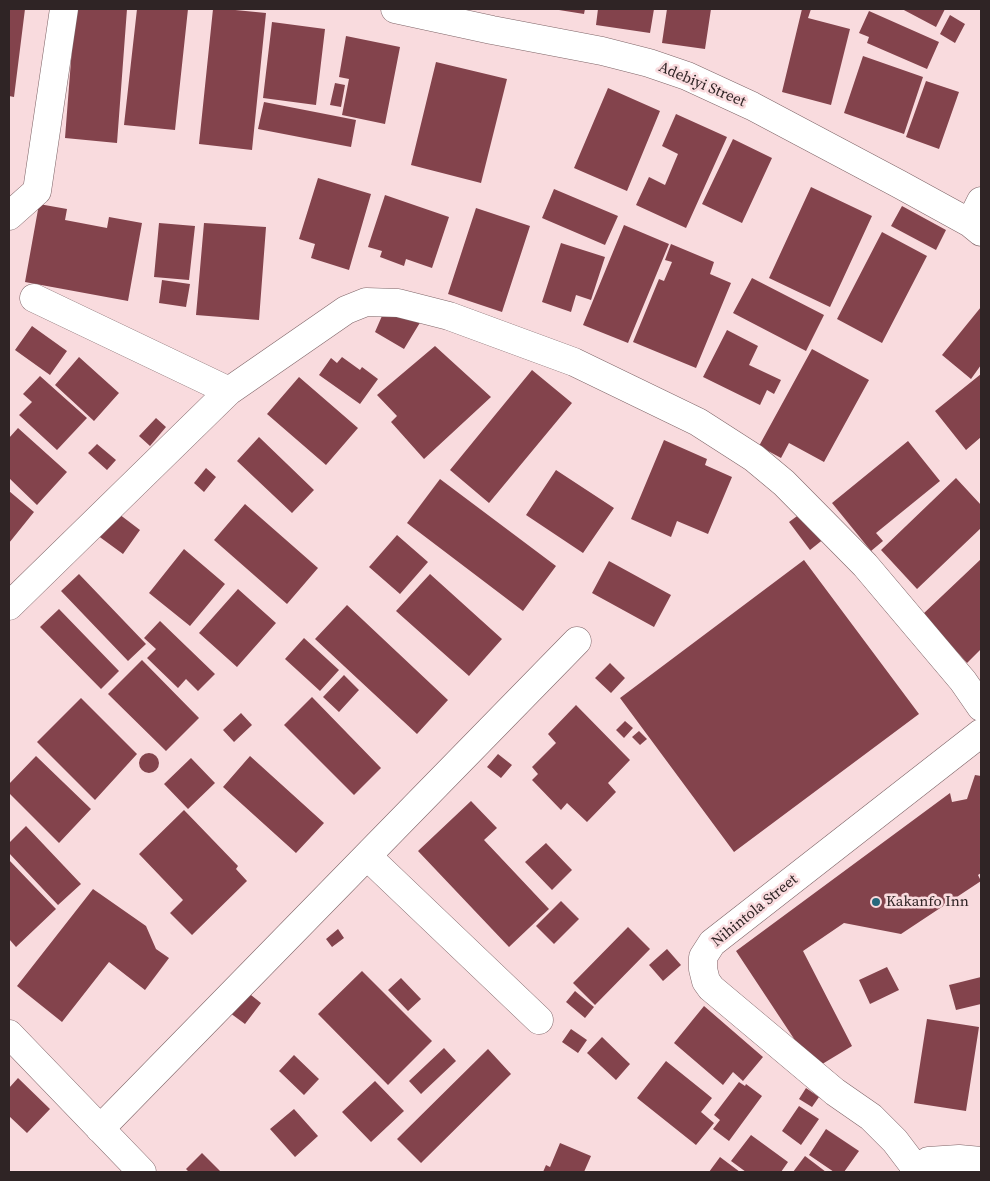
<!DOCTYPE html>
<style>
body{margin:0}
#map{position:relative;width:990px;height:1181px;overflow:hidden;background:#f9dbde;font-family:"Source Serif 4",serif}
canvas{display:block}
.frame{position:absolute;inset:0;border:10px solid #2f2425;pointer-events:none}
</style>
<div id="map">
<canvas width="990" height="1181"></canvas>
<div class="frame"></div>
</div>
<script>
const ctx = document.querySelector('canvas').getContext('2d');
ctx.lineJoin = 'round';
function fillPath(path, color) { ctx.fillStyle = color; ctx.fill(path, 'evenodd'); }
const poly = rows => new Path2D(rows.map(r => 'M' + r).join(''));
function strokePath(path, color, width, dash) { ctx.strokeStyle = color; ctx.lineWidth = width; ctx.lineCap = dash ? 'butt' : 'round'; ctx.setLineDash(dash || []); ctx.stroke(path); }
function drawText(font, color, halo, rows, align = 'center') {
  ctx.font = font + ' "Source Serif 4",serif'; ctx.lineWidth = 5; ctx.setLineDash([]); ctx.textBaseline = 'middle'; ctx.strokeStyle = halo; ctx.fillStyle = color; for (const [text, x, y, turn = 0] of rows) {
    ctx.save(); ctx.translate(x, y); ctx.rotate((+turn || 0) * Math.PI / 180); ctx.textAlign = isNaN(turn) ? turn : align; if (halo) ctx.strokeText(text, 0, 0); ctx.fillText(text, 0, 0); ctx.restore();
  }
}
fillPath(poly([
 [9,9,25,9,14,97,9,96],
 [75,9,127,9,117,143,65,138],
 [137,9,188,9,175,130,124,125],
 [213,9,225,9,266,13,252,150,199,144],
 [559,9,585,9,584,14,559,10],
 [598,9,654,9,650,33,596,25],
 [667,9,711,9,705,49,662,43],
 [802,9,811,9,808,18,850,29,831,105,782,92],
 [902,9,945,9,936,27],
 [869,11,939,42,927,69,867,43,869,37,859,33],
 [950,15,965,24,955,43,940,34],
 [272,22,325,29,316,105,263,98],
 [346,36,400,47,385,124,342,115,349,79,339,77],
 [863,56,923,77,904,134,844,113],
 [436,62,507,79,481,183,411,165],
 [926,81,959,92,939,149,906,137],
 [335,83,345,85,341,107,330,105],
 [608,88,660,111,627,191,574,168],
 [264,102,356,120,351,147,258,129],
 [676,114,727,137,686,228,636,205,649,177,665,185,678,154,662,146],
 [733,139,772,158,742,223,702,204],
 [318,178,371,194,349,270,311,258,315,244,299,239],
 [811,187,872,216,830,307,769,278],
 [554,189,618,216,605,245,542,218],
 [385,195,449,217,432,268,406,259,404,266,380,257,382,251,368,247],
 [39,204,67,209,65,220,107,228,109,217,142,223,128,301,25,282],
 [902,206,946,230,936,250,891,226],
 [476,208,530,226,502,312,448,294],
 [159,223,195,226,189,280,154,277],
 [204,223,266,227,259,320,196,315],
 [624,225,669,244,628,343,583,325],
 [882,232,927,256,882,343,837,319],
 [561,243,605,257,591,300,576,295,571,312,542,302],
 [671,244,714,262,710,274,731,283,696,368,633,342,659,279,664,281,672,262,665,260],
 [752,278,824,315,806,351,733,313],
 [162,280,190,284,186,307,159,303],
 [981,307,981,365,971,379,942,355],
 [385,309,424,316,404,349,375,332],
 [32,326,67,351,50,375,15,350],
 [727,330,758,346,749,365,781,380,774,394,767,390,760,405,703,377],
 [435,346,491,397,424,459,391,422,397,416,377,395],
 [812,349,869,380,824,462,789,443,781,458,759,446],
 [79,357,119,393,94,421,55,385],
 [342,357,360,370,362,367,378,379,360,404,319,375,331,358,337,363],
 [532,370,572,403,489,503,450,470],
 [981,374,981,437,966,450,935,411],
 [40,376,87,418,57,450,19,415,32,402,23,394],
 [299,377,358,428,326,465,267,414],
 [156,418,166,427,150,446,139,436],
 [18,428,67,472,37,505,9,478,9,438],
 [259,437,314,490,292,513,237,461],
 [664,440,707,459,705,465,732,477,708,534,677,521,671,537,631,519],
 [908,441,940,481,876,533,883,541,871,551,832,503],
 [97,444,116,460,107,470,88,453],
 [206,468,216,477,204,492,194,483],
 [556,470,614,508,583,553,526,515],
 [956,478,981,505,981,528,917,589,881,550],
 [440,479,556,566,523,611,407,523],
 [9,491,34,512,9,543],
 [245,504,318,568,287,604,214,540],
 [115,511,140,530,123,554,97,535],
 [804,511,825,538,810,550,789,522],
 [397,535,428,562,400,594,369,567],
 [184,549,225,584,190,626,149,593],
 [981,559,981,649,967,663,923,614],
 [804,560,919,714,734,852,620,698],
 [609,561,671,595,654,627,592,593],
 [79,574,146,644,128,661,61,591],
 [430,574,502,639,469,676,396,611],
 [238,589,276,623,237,667,199,633],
 [347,605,448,700,417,734,315,639],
 [59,609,119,671,101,689,40,627],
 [160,621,215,674,198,691,186,679,178,688,147,658,156,649,144,638],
 [304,638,339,670,320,691,285,659],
 [142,660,199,718,166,751,108,694],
 [610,663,625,678,611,693,595,678],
 [344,675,359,690,339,712,323,697],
 [312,697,381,768,354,795,284,725],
 [81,698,137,754,95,800,37,742],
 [576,705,630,760,608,783,616,792,587,822,567,803,561,810,532,780,538,774,532,767,556,743,548,734],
 [241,713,252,725,234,742,223,730],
 [625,721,633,728,624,738,616,730],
 [639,731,647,739,640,745,632,737],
 '139 763a10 10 0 1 1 20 0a10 10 0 1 1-20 0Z',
 [498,754,512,765,501,778,487,767],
 [36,756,91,809,59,843,9,793,9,784],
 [250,756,324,823,296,853,223,787],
 [191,758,215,783,188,809,164,784],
 [975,775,981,776,981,873,978,875,981,881,901,934,844,923,803,951,852,1046,814,1069,736,951,950,793,952,802,967,799],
 [471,801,497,828,484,840,549,909,509,947,418,851],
 [184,810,238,866,236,869,247,881,192,935,170,913,183,900,139,854],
 [26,826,81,884,58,905,9,853,9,843],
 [546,843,572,870,552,890,525,862],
 [9,860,56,909,16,947,9,939],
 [93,889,146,926,156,949,169,958,145,990,109,962,62,1022,17,986],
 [561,901,579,919,554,944,536,926],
 [628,927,650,949,595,1005,573,983],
 [338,929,344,938,332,947,326,939],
 [667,949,681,965,663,981,649,965],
 [887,967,899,990,870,1004,859,980],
 [362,971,432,1041,388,1085,318,1014],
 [981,977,981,1004,956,1010,949,985],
 [401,978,421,999,408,1011,388,990],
 [246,991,261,1003,245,1024,230,1013],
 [575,991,594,1007,585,1018,566,1002],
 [704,1006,763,1057,743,1081,733,1072,723,1085,674,1043],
 [927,1019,979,1027,966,1111,914,1103],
 [571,1029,587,1040,578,1053,562,1042],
 [602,1037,630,1064,616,1080,587,1053],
 [444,1048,456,1061,421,1094,409,1081],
 [488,1049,511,1074,421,1163,397,1139],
 [294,1055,319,1079,304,1095,279,1071],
 [666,1061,712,1098,701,1112,714,1123,696,1145,637,1098],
 [18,1078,50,1109,27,1133,9,1116,9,1088],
 [375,1081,404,1111,371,1142,342,1112],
 [739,1082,745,1086,746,1084,762,1096,729,1141,713,1129,720,1120,714,1115],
 [806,1088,819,1097,812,1107,799,1099],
 [799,1106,819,1119,801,1145,782,1131],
 [294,1109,318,1136,295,1157,270,1129],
 [826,1129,859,1151,844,1172,834,1172,809,1155],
 [751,1135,788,1162,781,1172,746,1172,731,1161],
 [560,1143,591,1156,584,1172,543,1172,546,1165,550,1167],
 [202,1153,221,1172,189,1172,186,1169],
 [805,1156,826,1172,793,1172],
 [720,1157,740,1172,709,1172]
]), '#83434c');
const minor = poly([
 [395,9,492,30,602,51,649,63,687,76,752,106,899,184,970,223,981,232],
 [9,216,37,191,64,9],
 [970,223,981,201],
 [34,298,229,391],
 [9,606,229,391,346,310,366,302,398,303,449,316,574,362,698,422,754,458,784,483,865,565,963,681,981,707],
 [367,856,539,1020],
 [9,1034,142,1172],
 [100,1129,577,641],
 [917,1170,895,1141,871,1117,835,1092,711,988,706,981,703,969,703,957,712,943,981,733],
 [917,1170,928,1161,959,1159,981,1161]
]);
strokePath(minor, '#7e6467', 29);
strokePath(minor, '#fff', 28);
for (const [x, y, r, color] of [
 [876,902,5,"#27687c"]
]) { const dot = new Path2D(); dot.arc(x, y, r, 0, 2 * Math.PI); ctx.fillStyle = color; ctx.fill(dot); strokePath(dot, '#f9dbde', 2); }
drawText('15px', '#2f2425', '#f9dbde', [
 ["Adebiyi Street",702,85,23],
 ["Nihintola Street",755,911,-39]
]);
drawText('15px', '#2f2425', '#f9dbde', [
 ["Kakanfo Inn",886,902]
], 'left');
</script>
